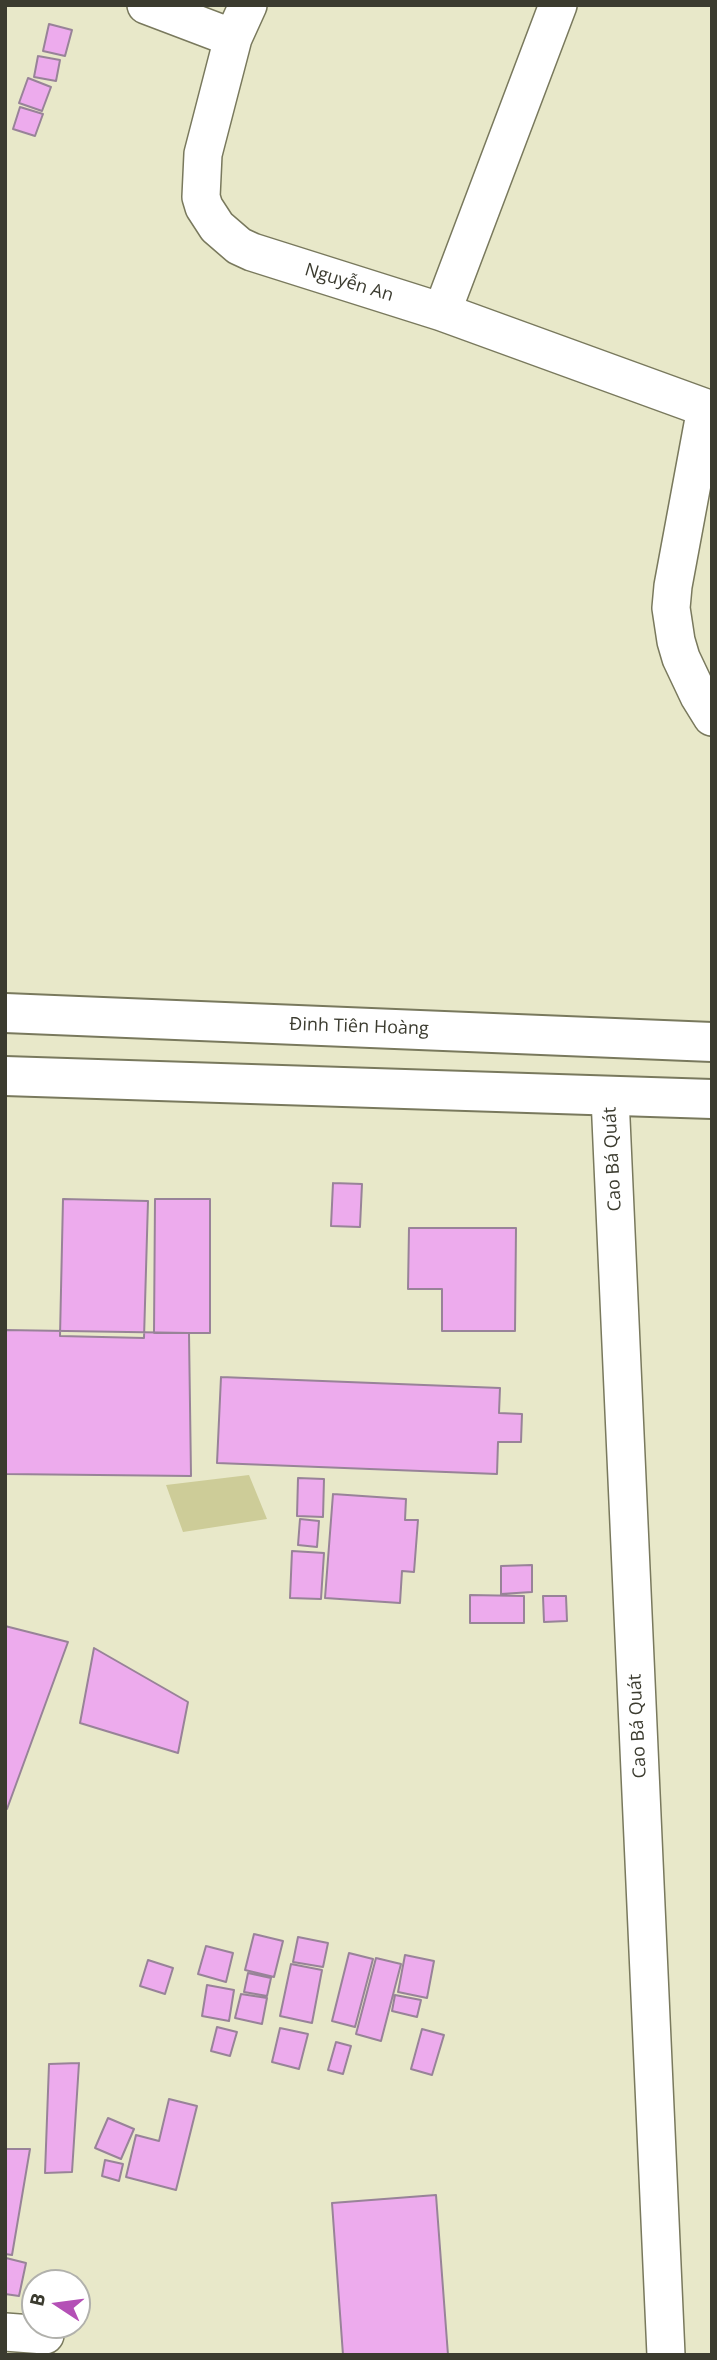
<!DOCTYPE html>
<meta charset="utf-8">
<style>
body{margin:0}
#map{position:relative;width:717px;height:2360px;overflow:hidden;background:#e8e8c9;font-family:"Open Sans",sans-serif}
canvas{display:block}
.frame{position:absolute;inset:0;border:7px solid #3b3b2f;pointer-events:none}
.north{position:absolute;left:21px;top:2269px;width:70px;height:70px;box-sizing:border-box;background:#fff;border:2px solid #b1b1ac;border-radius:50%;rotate:283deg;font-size:19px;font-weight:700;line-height:28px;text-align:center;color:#3b3b2f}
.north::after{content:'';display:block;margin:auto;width:24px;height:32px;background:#b450b6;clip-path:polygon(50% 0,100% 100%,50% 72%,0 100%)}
</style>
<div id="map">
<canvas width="717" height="2360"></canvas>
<div class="frame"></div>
<div class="north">B</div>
</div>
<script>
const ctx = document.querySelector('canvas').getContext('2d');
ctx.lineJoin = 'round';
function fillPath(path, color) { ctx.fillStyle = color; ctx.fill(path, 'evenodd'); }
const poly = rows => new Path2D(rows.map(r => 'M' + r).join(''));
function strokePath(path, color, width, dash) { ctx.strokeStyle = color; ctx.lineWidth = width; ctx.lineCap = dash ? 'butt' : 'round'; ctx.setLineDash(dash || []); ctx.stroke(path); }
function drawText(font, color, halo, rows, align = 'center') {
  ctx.font = font + ' "Open Sans",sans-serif'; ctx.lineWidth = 5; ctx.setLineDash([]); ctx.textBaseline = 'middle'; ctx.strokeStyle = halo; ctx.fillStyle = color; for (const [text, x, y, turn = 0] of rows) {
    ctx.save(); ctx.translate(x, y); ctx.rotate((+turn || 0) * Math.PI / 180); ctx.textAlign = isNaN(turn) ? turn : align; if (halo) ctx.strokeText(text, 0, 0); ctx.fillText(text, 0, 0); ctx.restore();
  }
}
fillPath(poly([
 [249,1475,267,1519,183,1532,166,1485]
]), '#cdcc98');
const building = poly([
 [49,24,72,30,65,56,43,51,49,24],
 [38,56,60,60,56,81,34,77,38,56],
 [28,78,51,87,42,111,19,103,28,78],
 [20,107,43,114,35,136,13,129,20,107],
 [333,1183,362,1184,360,1227,331,1226,333,1183],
 [63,1199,148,1201,144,1338,60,1336,63,1199],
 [155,1199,210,1199,210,1333,154,1333,155,1199],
 [409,1228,516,1228,515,1331,442,1331,442,1289,408,1289,409,1228],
 [5,1330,189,1333,191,1476,5,1474,5,1330],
 [221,1377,500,1388,499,1413,522,1414,521,1442,498,1442,497,1474,217,1463,221,1377],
 [298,1478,324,1479,323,1517,297,1516,298,1478],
 [333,1494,406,1499,405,1520,418,1520,414,1572,402,1571,400,1603,325,1598,333,1494],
 [300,1519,319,1521,317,1547,298,1545,300,1519],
 [292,1551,324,1553,321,1599,290,1598,292,1551],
 [532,1565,532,1592,501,1594,501,1566,532,1565],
 [470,1595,524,1596,524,1623,470,1623,470,1595],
 [543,1596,566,1596,567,1621,544,1622,543,1596],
 [5,1626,68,1642,7,1809,5,1809,5,1626],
 [94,1648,188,1702,178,1753,80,1723,94,1648],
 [254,1934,283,1941,274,1977,245,1970,254,1934],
 [298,1937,328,1943,323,1967,293,1962,298,1937],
 [206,1946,233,1953,226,1982,198,1974,206,1946],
 [349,1953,373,1959,355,2027,332,2021,349,1953],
 [405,1955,434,1961,427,1998,398,1992,405,1955],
 [376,1958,401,1964,381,2041,356,2034,376,1958],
 [148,1960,173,1968,165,1994,140,1986,148,1960],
 [291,1964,322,1970,312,2023,280,2016,291,1964],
 [248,1973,271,1978,267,1996,244,1992,248,1973],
 [207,1985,234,1990,229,2021,202,2016,207,1985],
 [241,1994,267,1998,262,2024,235,2018,241,1994],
 [395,1995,421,2000,417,2017,392,2011,395,1995],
 [217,2027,237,2032,230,2056,211,2051,217,2027],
 [280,2028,308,2034,299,2069,272,2062,280,2028],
 [422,2029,444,2035,432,2075,411,2069,422,2029],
 [336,2042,351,2046,343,2074,328,2070,336,2042],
 [79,2063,72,2172,45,2173,49,2064,79,2063],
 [169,2099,197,2106,176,2190,126,2177,136,2135,159,2141,169,2099],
 [108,2118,134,2129,121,2159,95,2148,108,2118],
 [5,2149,30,2149,12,2255,5,2254,5,2149],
 [105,2160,123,2164,119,2181,102,2176,105,2160],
 [436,2195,448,2355,343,2355,332,2203,436,2195],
 [6,2258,26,2263,19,2296,5,2294,6,2258]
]);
fillPath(building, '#edabed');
strokePath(building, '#988398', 2);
const minor = poly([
 [146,5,233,38],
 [248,5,233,38,203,154,201,197,204,207,217,227,239,246,252,252,442,312,706,408],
 [442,312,558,5],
 [706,408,673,586,671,608,676,641,681,658,699,696,712,717],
 [610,1097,666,2355],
 [5,2332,45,2335]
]);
const highway = poly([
 [5,1013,712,1042],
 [5,1076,712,1099]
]);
strokePath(minor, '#79795d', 40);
strokePath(highway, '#79795d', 42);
strokePath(minor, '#fff', 37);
strokePath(highway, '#fff', 38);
drawText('18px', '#3b3b2f', '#fff', [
 ["Nguyễn An",349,283,17],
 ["Đinh Tiên Hoàng",359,1027,2],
 ["Cao Bá Quát",613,1159,-93],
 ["Cao Bá Quát",638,1726,-93]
]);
</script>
